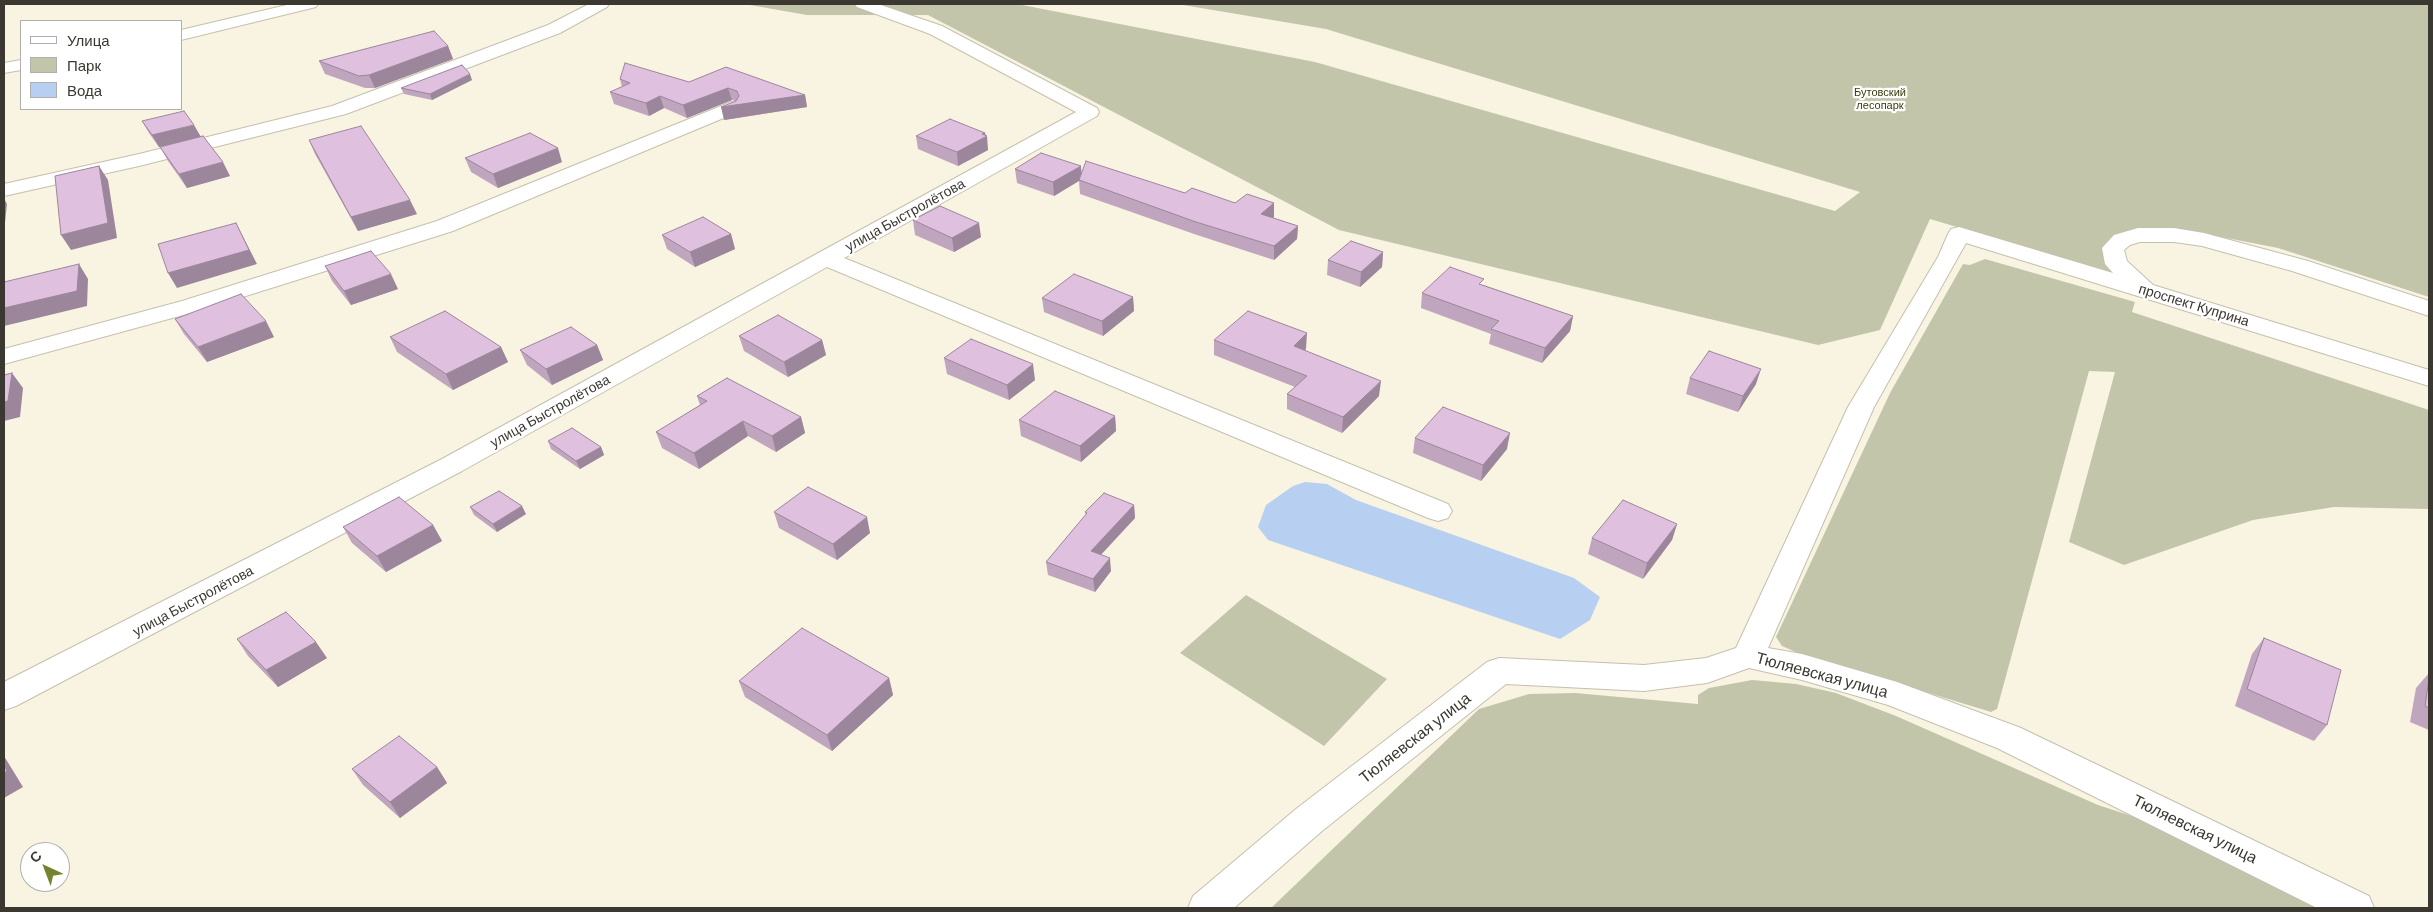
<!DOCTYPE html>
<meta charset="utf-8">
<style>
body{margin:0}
#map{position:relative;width:2433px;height:912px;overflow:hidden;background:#f8f4e1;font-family:Barlow,sans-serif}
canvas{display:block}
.frame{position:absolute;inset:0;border:5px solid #3a3831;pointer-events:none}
.legend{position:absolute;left:20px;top:20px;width:162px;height:90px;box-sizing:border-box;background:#fff;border:1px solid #b0afad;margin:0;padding:6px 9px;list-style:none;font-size:15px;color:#3a3831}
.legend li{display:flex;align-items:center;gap:10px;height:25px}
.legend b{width:25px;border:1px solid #b0afad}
.north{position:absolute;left:20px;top:842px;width:50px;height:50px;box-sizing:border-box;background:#fff;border:1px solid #b0afad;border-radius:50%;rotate:317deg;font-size:14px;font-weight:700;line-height:20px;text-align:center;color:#3a3831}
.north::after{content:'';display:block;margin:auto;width:18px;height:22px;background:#778230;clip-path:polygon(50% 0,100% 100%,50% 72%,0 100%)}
</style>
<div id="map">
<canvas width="2433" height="912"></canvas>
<div class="frame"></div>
<ul class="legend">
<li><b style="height:6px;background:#fff"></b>Улица</li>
<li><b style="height:14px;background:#c3c5aa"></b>Парк</li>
<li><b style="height:14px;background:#b7d0f2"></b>Вода</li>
</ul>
<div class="north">С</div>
</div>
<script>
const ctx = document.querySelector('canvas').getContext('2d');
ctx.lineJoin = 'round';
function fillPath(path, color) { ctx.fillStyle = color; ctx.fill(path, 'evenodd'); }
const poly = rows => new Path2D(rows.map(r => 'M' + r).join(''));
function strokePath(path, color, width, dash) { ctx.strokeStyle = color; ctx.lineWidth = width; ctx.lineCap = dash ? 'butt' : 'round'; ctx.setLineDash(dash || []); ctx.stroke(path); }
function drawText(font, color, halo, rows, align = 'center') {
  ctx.font = font + ' Barlow,sans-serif'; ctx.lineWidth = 4.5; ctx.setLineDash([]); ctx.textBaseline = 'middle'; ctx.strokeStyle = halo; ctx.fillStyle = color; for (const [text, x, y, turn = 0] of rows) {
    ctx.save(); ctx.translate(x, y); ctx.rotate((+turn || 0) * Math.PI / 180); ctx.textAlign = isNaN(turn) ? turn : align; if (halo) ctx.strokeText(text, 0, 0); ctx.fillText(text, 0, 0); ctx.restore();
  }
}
fillPath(poly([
 [744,4,1017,4,1315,62,1835,211,1860,192,1326,29,1177,4,2429,4,2429,297,2278,248,2201,233,2116,239,2116,272,2109,272,1930,219,1880,330,1818,345,1339,230,928,15,807,15],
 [1985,259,2135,302,2132,312,2429,410,2429,509,2334,507,2253,520,2124,565,2069,542,2115,372,2089,371,1997,709,1991,712,1798,653,1782,646,1776,637,1890,393,1963,264,1970,265],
 [1246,595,1387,679,1324,746,1180,653],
 [1752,680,1796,684,1836,693,1896,716,2098,805,2144,820,2324,908,1271,908,1479,709,1529,694,1575,693,1698,704,1698,695,1709,688]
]), '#c3c5aa');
fillPath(poly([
 [1305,482,1327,484,1356,500,1574,578,1600,597,1590,620,1560,639,1268,540,1258,527,1266,505,1293,486]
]), '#b7d0f2');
const minor = poly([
 [291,4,318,4,316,7,181,40,181,30,291,4],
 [589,4,609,4,607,7,560,33,346,114,139,166,4,196,4,184,139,154,332,106,548,25,589,4],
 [855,4,878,4,942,26,1097,108,1099,112,1097,116,844,258,1448,504,1452,511,1448,518,1438,521,1428,518,827,267,462,471,16,706,4,710,4,682,442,459,1076,112,930,34,857,7,855,4],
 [21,60,21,70,4,73,4,63,21,60],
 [731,102,738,104,740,108,738,112,453,231,198,311,4,364,4,349,182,301,437,221,731,102],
 [1959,227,2113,273,2105,264,2102,248,2114,235,2138,228,2174,228,2204,233,2308,261,2429,301,2429,316,2292,271,2202,246,2174,242,2140,242,2130,245,2124,250,2127,261,2153,285,2429,370,2429,386,1966,243,1874,407,1768,648,1802,654,1897,682,2021,728,2369,896,2374,908,2317,908,1997,748,1888,705,1802,680,1749,668,1707,683,1644,691,1506,684,1322,831,1234,908,1188,908,1193,896,1296,809,1487,662,1499,658,1644,665,1706,658,1736,648,1848,407,1938,257,1948,234,1951,229,1959,227]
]);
strokePath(minor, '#c5c0ae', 2);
fillPath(minor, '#fff');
fillPath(poly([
 [448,46,453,59,375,88,365,88,325,74,319,61],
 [620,79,689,82,805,95,807,107,724,120,735,101,732,100,687,118,664,108,649,116,614,104,610,92,622,87],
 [472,80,432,100,404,94,401,88],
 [142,121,201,137,159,147,149,133],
 [985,133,988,150,958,166,918,149,916,136],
 [309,140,417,214,358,231,315,154],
 [160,147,230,176,187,188,168,161],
 [465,158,562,162,498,188,471,172],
 [1015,169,1082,173,1235,203,1274,203,1274,217,1273,218,1298,226,1297,239,1274,260,1197,235,1080,194,1079,181,1054,196,1017,183],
 [913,220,981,237,954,252,915,235],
 [731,234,735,249,695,267,667,249,662,235],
 [1383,252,1382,267,1360,287,1327,275,1328,260],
 [325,266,398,289,351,305,332,281],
 [1483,285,1573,316,1570,331,1542,363,1489,344,1491,334,1421,308,1422,293],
 [1133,297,1134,311,1103,336,1044,312,1042,298],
 [175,319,274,337,207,362,184,334],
 [739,336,822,340,826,355,788,377,744,351],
 [390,337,501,347,508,362,453,390,397,352],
 [1214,340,1306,349,1305,350,1379,396,1342,433,1287,409,1287,394,1295,387,1214,355],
 [597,345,603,360,552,385,527,365,520,350],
 [944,358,1035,380,1009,400,947,374],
 [1690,378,1756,384,1738,412,1686,394],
 [697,396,801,417,805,433,776,452,748,436,699,469,662,448,656,432,700,405],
 [1115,416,1116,431,1081,462,1021,436,1019,420],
 [1415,438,1507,449,1481,481,1413,453],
 [548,441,601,447,604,455,580,469,551,449],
 [1134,505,1135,518,1101,555,1111,571,1095,592,1048,575,1046,562,1086,515,1085,512],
 [470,507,526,514,497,532,474,515],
 [774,512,870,533,837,560,779,528],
 [1677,524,1672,540,1643,579,1588,554,1592,538],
 [433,525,442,541,386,572,352,543,343,527],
 [2264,638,2327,725,2314,741,2235,706,2252,654],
 [237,639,327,658,278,687,248,656],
 [2429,673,2429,730,2410,722,2416,688],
 [889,678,893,695,832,751,745,697,739,681],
 [437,767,447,783,400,818,363,785,352,769]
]), '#c0a5bf');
fillPath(poly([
 [448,46,453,59,375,88,369,75],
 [470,74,472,80,432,100,430,94],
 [728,88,732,100,687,118,683,105],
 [805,95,807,107,724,120,721,107],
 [660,96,664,108,649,116,646,103],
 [194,125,201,137,159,147,152,135],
 [985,133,986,137,987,136,988,150,958,166,957,152],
 [558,148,562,162,498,188,493,174],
 [223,162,230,176,187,188,179,174],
 [99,166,108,180,117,238,71,250,61,235],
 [1081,166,1082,179,1054,196,1053,182],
 [4,198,7,204,4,232],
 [410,200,417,214,358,231,351,217],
 [1274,203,1274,217,1260,227,1261,214],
 [236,223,257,264,177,288,168,273],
 [979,223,981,237,954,252,952,238],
 [1298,226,1297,239,1274,260,1274,246],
 [731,234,735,249,695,267,690,252],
 [1383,252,1382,267,1360,287,1361,272],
 [79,264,88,279,87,306,4,326,4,308],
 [391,274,398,289,351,305,344,291],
 [1133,297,1134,311,1103,336,1102,321],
 [1573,316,1570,331,1542,363,1545,348],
 [266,321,274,337,207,362,198,347],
 [1307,333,1306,349,1293,361,1294,346],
 [822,340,826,355,788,377,784,362],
 [597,345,603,360,552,385,546,369],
 [501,347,508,362,453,390,446,374],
 [1033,364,1035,380,1009,400,1007,385],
 [1761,369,1756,384,1738,412,1743,396],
 [12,373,23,388,20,417,4,421,4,402],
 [1381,381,1379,396,1342,433,1343,417],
 [1115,416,1116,431,1081,462,1080,446],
 [801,417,805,433,776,452,772,436],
 [743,421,748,436,699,469,694,453],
 [1510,433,1507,449,1481,481,1483,465],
 [601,447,604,455,580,469,576,461],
 [1134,505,1135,518,1092,564,1091,551],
 [522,506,526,514,497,532,493,524],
 [867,517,870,533,837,560,833,544],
 [1677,524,1672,540,1643,579,1647,563],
 [433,525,442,541,386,572,377,556],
 [1110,558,1111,571,1095,592,1093,579],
 [316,642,327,658,278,687,266,670],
 [889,678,893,695,832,751,827,735],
 [4,756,23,787,4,798],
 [437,767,447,783,400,818,390,802]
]), '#9c869b');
const building = poly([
 [434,31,448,46,369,75,359,76,319,61,434,31],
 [625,63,689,82,726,67,805,95,721,107,736,101,739,96,737,91,728,88,683,105,660,96,646,103,610,92,630,83,620,79,625,63],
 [462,65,470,74,430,94,401,88,462,65],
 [184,111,194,125,152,135,142,121,184,111],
 [950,119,985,133,982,134,987,136,957,152,916,136,950,119],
 [361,126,410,200,351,217,309,140,361,126],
 [530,133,558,148,493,174,465,158,530,133],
 [203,136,223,162,179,174,160,147,203,136],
 [1041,153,1081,166,1053,182,1015,169,1041,153],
 [1086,161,1185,193,1192,188,1235,203,1247,194,1274,203,1261,214,1298,226,1274,246,1196,222,1079,180,1086,161],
 [99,166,108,223,61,235,55,176,99,166],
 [940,206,979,223,952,238,913,220,940,206],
 [703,217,731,234,690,252,662,235,703,217],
 [236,223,249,250,168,273,158,244,236,223],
 [1351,241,1383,252,1361,272,1328,260,1351,241],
 [371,251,391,274,344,291,325,266,371,251],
 [79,264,77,291,4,308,4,282,79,264],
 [1450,267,1484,279,1479,284,1573,316,1545,348,1491,329,1499,321,1422,293,1450,267],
 [1074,274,1133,297,1102,321,1042,298,1074,274],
 [241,294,266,321,198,347,175,319,241,294],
 [445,311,501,347,446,374,390,337,445,311],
 [1248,311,1307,333,1294,346,1381,381,1343,417,1287,394,1307,376,1214,340,1248,311],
 [778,315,822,340,784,362,739,336,778,315],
 [571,327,597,345,546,369,520,350,571,327],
 [971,339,1033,364,1007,385,944,358,971,339],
 [1709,351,1761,369,1743,396,1690,378,1709,351],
 [12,373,8,401,4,402,4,375,12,373],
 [727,378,801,417,772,436,743,421,694,453,656,432,707,401,697,396,727,378],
 [1055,391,1115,416,1080,446,1019,420,1055,391],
 [1443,407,1510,433,1483,465,1415,438,1443,407],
 [572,428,601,447,576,461,548,441,572,428],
 [808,487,867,517,833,544,774,512,808,487],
 [499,491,522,506,493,524,470,507,499,491],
 [1104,493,1134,505,1091,551,1110,558,1093,579,1046,562,1087,513,1085,512,1104,493],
 [399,497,433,525,377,556,343,527,399,497],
 [1623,500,1677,524,1647,563,1592,538,1623,500],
 [286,612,316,642,266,670,237,639,286,612],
 [802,628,889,678,827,735,739,681,802,628],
 [2264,638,2341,670,2327,725,2247,689,2264,638],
 [2429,679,2429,708,2425,706,2429,679],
 [399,736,437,767,390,802,352,769,399,736],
 [4,765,7,771,4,773,4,765]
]);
fillPath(building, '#dfc0de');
strokePath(building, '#9c869b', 1);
drawText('11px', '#3a3c0b', '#fff', [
 ["Бутовский",1880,92],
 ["лесопарк",1880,105]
]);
drawText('14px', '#3a3831', '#fff', [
 ["улица Быстролётова",905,215,-29],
 ["проспект Куприна",2194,305,17],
 ["улица Быстролётова",550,411,-29],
 ["улица Быстролётова",193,601,-28]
]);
drawText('16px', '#3a3831', '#fff', [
 ["Тюляевская улица",1822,675,15],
 ["Тюляевская улица",1415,738,-38],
 ["Тюляевская улица",2195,829,26]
]);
</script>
